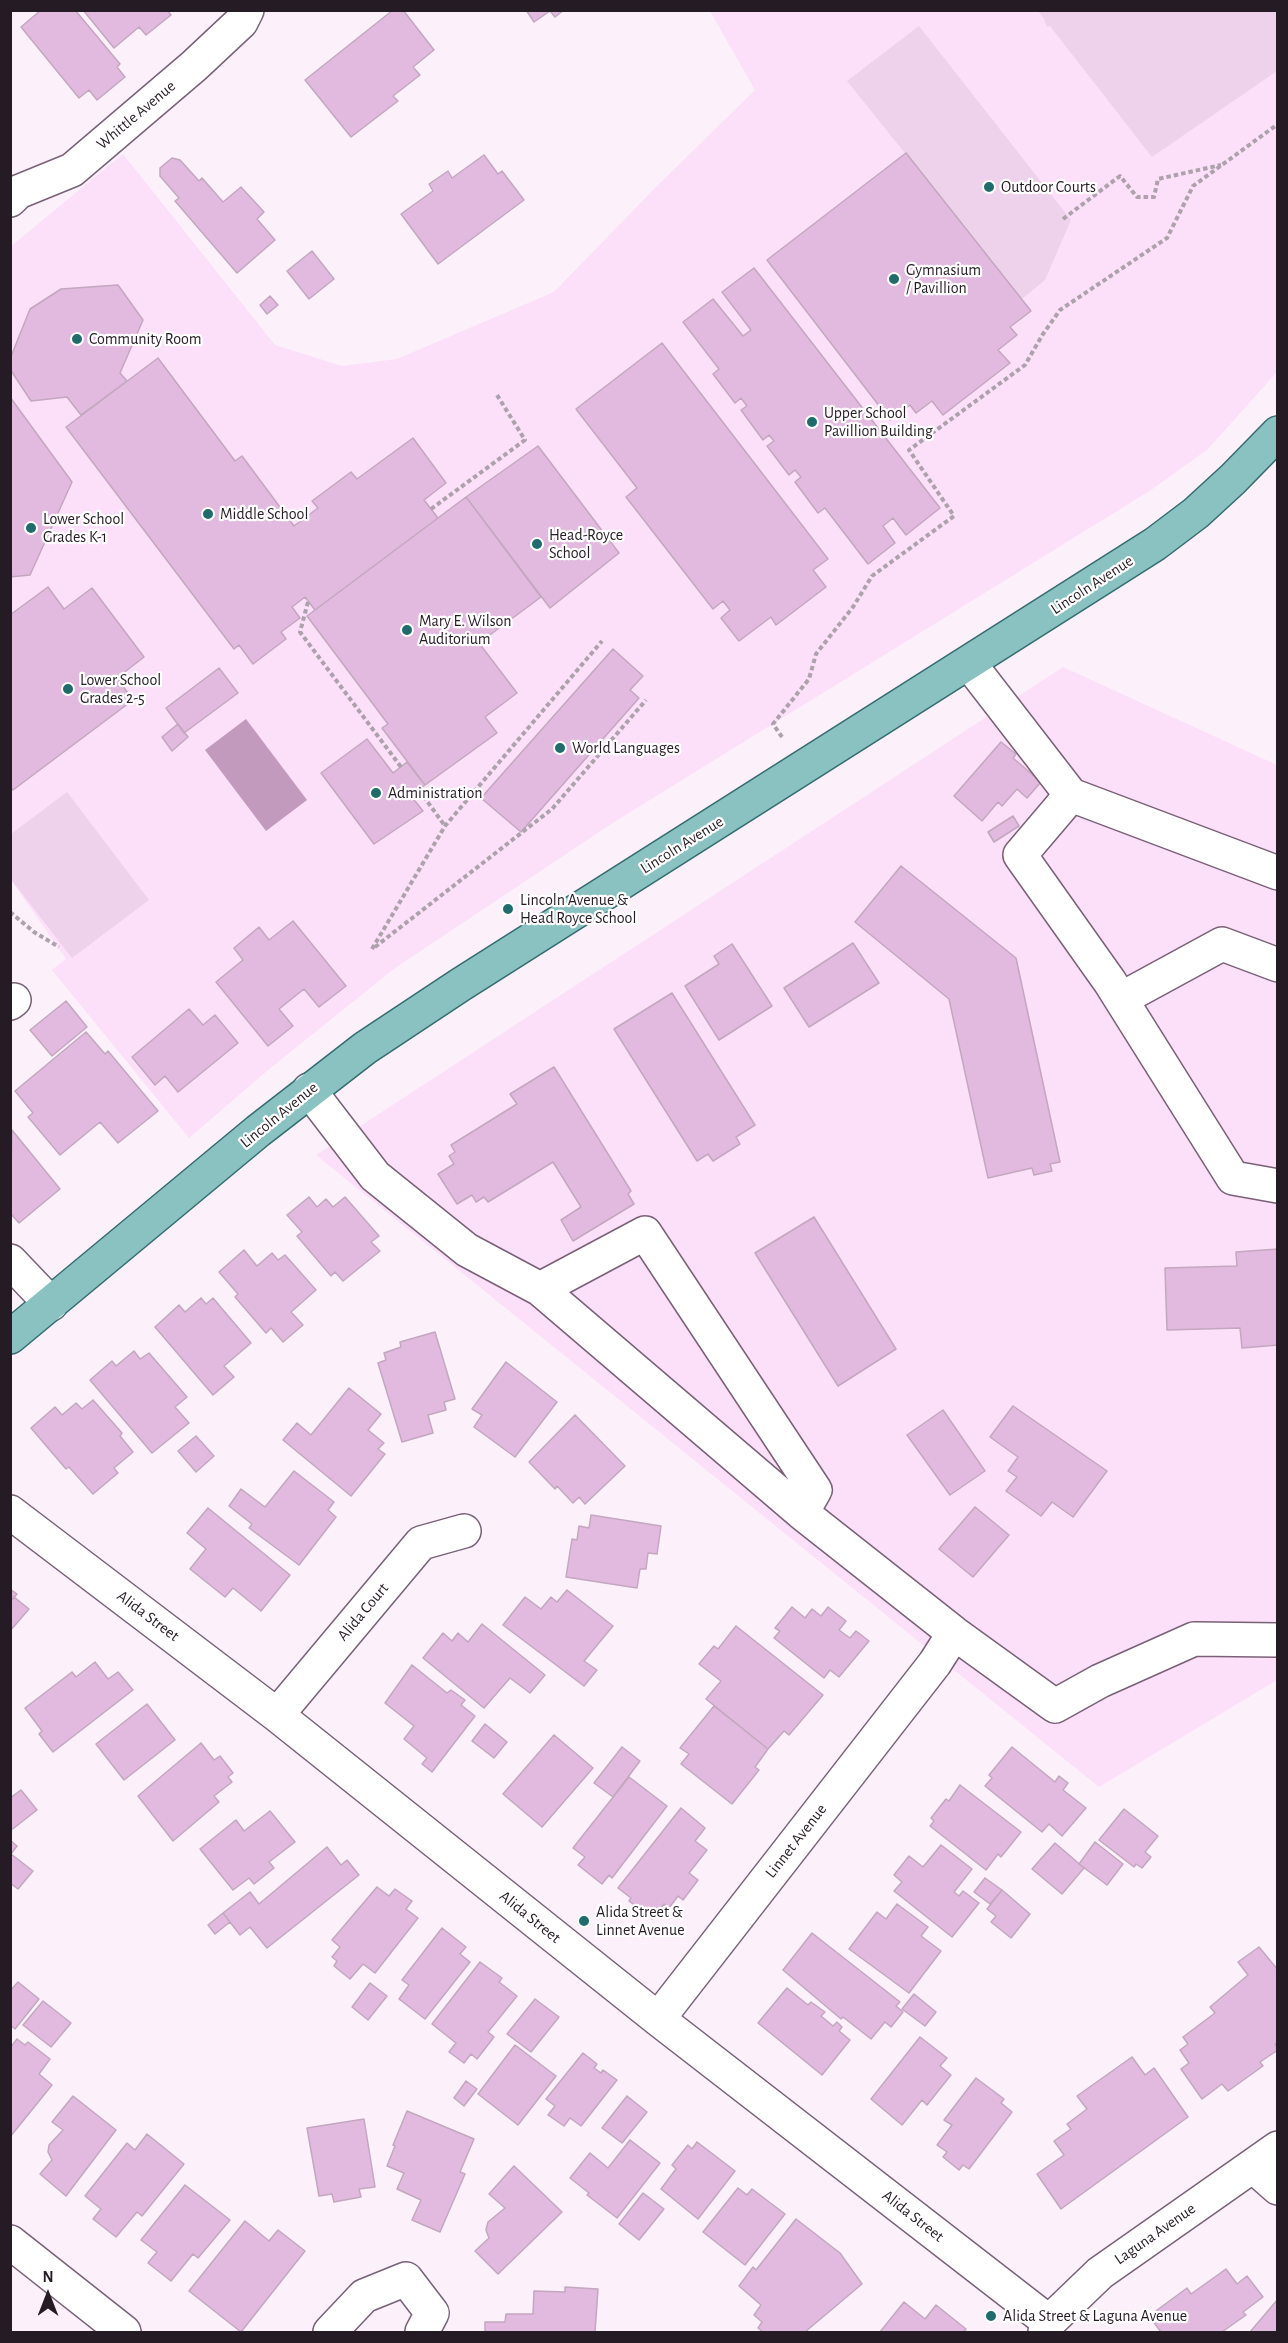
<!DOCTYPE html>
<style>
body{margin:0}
#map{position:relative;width:1288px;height:2343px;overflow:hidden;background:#fcf0fb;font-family:"Alegreya Sans",sans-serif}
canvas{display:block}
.frame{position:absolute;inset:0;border:12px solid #251b24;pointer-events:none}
.north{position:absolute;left:18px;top:2265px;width:60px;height:60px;-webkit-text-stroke:4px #fff;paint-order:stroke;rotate:0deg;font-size:16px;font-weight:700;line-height:24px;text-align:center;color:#251b24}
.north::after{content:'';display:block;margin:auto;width:21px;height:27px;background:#251b24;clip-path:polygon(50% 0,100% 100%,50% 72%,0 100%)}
</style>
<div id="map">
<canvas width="1288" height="2343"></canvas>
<div class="frame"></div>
<div class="north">N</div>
</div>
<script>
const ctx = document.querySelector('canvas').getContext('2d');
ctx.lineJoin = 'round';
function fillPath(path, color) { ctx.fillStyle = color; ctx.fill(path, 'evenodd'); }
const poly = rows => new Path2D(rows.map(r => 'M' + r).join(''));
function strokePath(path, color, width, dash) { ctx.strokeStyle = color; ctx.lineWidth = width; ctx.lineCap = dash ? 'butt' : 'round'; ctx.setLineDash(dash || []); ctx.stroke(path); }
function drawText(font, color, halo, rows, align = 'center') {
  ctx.font = font + ' "Alegreya Sans",sans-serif'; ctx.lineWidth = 4.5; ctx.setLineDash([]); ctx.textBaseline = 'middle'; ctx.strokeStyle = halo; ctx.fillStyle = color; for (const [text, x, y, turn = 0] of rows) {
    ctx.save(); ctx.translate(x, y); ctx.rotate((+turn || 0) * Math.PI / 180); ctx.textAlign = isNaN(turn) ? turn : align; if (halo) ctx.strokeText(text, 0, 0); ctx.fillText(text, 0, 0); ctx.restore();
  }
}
fillPath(poly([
 [710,11,1277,11,1277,372,1208,449,1151,490,611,824,395,968,268,1070,189,1138,52,970,66,959,11,880,10,247,123,154,275,345,342,366,397,359,554,292,655,188,755,90],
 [1063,667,1277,765,1277,1680,1099,1787,316,1155]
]), '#fcdff8');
fillPath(poly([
 [1038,11,1277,11,1277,71,1152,157,1050,26,1047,27,1044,19],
 [919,26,1071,220,1045,280,1022,299,847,81],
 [67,792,149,900,72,958,10,878,11,834]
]), '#eed1ea');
fillPath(poly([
 [246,719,307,800,266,831,205,750]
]), '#c19abd');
const building = poly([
 [41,10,75,10,120,64,117,67,125,77,97,100,89,90,79,98,21,27,41,10],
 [83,10,167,10,171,15,146,35,139,27,114,48,83,10],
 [393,10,403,10,434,50,413,67,420,75,393,96,398,101,351,137,305,80,393,10],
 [526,10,564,10,555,17,550,11,534,22,526,10],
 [906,153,1031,311,1010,327,1017,335,998,350,1010,363,943,415,932,401,916,413,910,405,890,420,767,260,906,153],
 [484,155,498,174,502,171,524,200,438,264,401,214,433,191,429,184,448,171,452,178,484,155],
 [172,158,180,160,199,181,202,178,223,202,241,187,264,212,257,219,275,240,237,273,175,201,179,198,160,176,160,168,172,158],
 [312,251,334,279,309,299,287,271,312,251],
 [754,268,940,508,906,535,893,518,883,526,895,543,868,564,825,508,818,513,795,482,801,477,795,470,789,475,767,446,774,441,769,435,763,440,741,410,747,406,741,398,735,403,713,374,719,369,683,322,713,299,743,336,751,330,722,292,754,268],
 [118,285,143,320,120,373,127,381,81,415,67,397,31,401,10,369,10,359,30,309,61,289,118,285],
 [270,296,278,305,267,314,260,305,270,296],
 [662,343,828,559,813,570,826,587,776,625,771,617,739,641,721,618,730,610,723,601,713,609,626,497,637,488,576,409,662,343],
 [158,358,235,461,242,456,294,526,318,508,312,501,351,472,357,479,413,438,446,483,424,500,438,518,315,610,305,597,292,607,300,618,281,632,286,639,253,664,239,645,234,649,66,427,158,358],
 [10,397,72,482,30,575,10,577,10,397],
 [538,446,619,553,550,608,466,497,538,446],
 [466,497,541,597,479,643,517,693,485,717,497,733,425,785,382,728,388,724,307,616,466,497],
 [48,587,64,609,92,588,144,657,117,678,133,700,13,790,10,786,10,615,48,587],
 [613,649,643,676,630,690,639,698,521,832,481,798,613,649],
 [219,668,238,693,184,733,166,708,219,668],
 [178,724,188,737,172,751,162,737,178,724],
 [367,739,393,773,407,762,425,785,411,796,423,811,374,844,321,773,367,739],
 [1001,742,1016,754,1013,758,1041,782,1027,798,1017,789,1002,806,998,802,982,821,954,796,1001,742],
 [1013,816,1019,826,994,842,988,832,1013,816],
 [901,866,1016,958,1060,1162,1050,1164,1052,1171,1034,1175,1032,1168,988,1178,949,999,855,922,901,866],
 [293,921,346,986,319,1007,304,989,279,1009,293,1026,268,1046,216,982,243,960,234,948,259,927,269,940,293,921],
 [853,943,879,983,809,1027,784,988,853,943],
 [732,944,772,1006,719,1040,685,986,719,964,714,956,732,944],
 [672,993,755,1125,736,1137,740,1144,713,1161,708,1154,697,1161,614,1029,672,993],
 [66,1001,87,1027,52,1056,30,1030,66,1001],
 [189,1009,203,1025,215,1015,238,1043,178,1092,165,1076,155,1085,132,1057,189,1009],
 [86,1032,105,1054,108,1051,158,1111,118,1143,100,1122,60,1155,28,1117,33,1113,15,1091,86,1032],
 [554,1067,631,1191,628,1194,634,1204,573,1241,561,1220,581,1207,553,1162,488,1202,484,1197,476,1202,472,1195,457,1204,438,1174,454,1164,449,1156,455,1152,451,1145,517,1104,510,1094,554,1067],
 [12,1130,60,1189,19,1223,10,1213,12,1130],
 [309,1197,317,1207,326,1199,333,1207,345,1197,379,1236,371,1242,380,1251,343,1281,335,1272,331,1276,297,1236,302,1232,287,1215,309,1197],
 [814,1217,896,1349,838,1386,755,1253,814,1217],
 [1278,1249,1278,1345,1242,1348,1240,1328,1167,1330,1165,1268,1237,1266,1236,1252,1278,1249],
 [244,1250,257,1266,272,1253,278,1260,285,1255,316,1290,291,1312,303,1325,283,1342,271,1328,266,1333,235,1297,238,1294,219,1272,244,1250],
 [201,1298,206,1304,213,1298,251,1343,224,1366,234,1377,213,1395,155,1327,179,1305,185,1312,201,1298],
 [435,1332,455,1399,444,1402,446,1410,428,1415,433,1433,402,1442,378,1363,386,1360,384,1353,401,1347,400,1342,435,1332],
 [134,1351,140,1359,149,1353,187,1397,175,1407,189,1423,152,1453,90,1380,112,1361,116,1366,134,1351],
 [506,1362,557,1402,515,1457,474,1427,482,1415,472,1409,506,1362],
 [349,1388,381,1414,368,1430,384,1443,378,1449,385,1454,351,1496,283,1440,297,1423,311,1435,349,1388],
 [93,1400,122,1433,120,1436,133,1452,114,1468,118,1473,93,1494,69,1467,66,1469,31,1428,55,1407,62,1415,76,1403,82,1409,93,1400],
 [1013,1406,1107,1471,1073,1517,1052,1502,1041,1516,1006,1491,1017,1477,1008,1471,1018,1457,990,1437,1013,1406],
 [943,1410,985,1471,950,1495,907,1435,943,1410],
 [575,1415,625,1466,585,1504,579,1497,573,1503,557,1486,555,1489,529,1462,575,1415],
 [196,1436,214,1456,196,1472,178,1451,196,1436],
 [294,1471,334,1502,328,1510,336,1517,299,1565,249,1528,252,1524,229,1506,241,1489,265,1507,294,1471],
 [975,1507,1009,1535,973,1577,939,1549,975,1507],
 [208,1508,290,1575,261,1611,233,1588,225,1597,190,1569,206,1549,187,1533,208,1508],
 [591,1515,661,1526,657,1554,648,1553,646,1569,640,1569,637,1588,566,1577,572,1539,577,1540,579,1526,589,1528,591,1515],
 [10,1589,17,1594,10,1602,10,1589],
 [567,1590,613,1626,584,1661,597,1670,584,1686,503,1625,525,1597,541,1609,551,1597,557,1602,567,1590],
 [14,1597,29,1609,10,1631,10,1602,14,1597],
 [792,1607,805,1618,812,1609,821,1616,828,1607,846,1621,839,1630,850,1638,856,1631,869,1641,839,1677,830,1670,824,1678,774,1638,780,1631,775,1628,792,1607],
 [482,1624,545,1675,530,1693,510,1678,484,1708,423,1658,443,1633,452,1641,458,1633,468,1642,482,1624],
 [736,1626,823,1695,789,1735,784,1731,768,1749,706,1699,721,1681,699,1664,714,1646,718,1649,736,1626],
 [95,1662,108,1679,118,1672,133,1690,53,1752,39,1734,42,1731,25,1708,72,1672,76,1677,95,1662],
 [412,1665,447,1693,451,1690,465,1700,461,1705,475,1716,432,1772,422,1764,427,1758,404,1739,414,1726,385,1703,412,1665],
 [147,1704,175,1740,124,1780,96,1744,147,1704],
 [714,1706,768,1749,755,1767,759,1770,732,1804,681,1764,689,1754,680,1748,714,1706],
 [485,1724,507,1742,494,1758,472,1741,485,1724],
 [554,1735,593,1768,542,1827,503,1794,554,1735],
 [201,1743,214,1760,220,1756,233,1773,228,1777,232,1782,214,1796,219,1802,173,1841,138,1796,201,1743],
 [622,1747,640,1761,613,1797,594,1783,622,1747],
 [1012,1747,1055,1782,1059,1776,1068,1783,1063,1790,1086,1808,1062,1836,1049,1824,1042,1832,985,1786,992,1778,989,1775,1012,1747],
 [629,1777,667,1806,612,1878,609,1875,602,1884,578,1865,585,1857,573,1848,629,1777],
 [960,1785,1021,1832,1001,1857,998,1854,986,1870,930,1826,934,1821,931,1818,946,1799,949,1801,960,1785],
 [21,1790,37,1810,10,1831,10,1798,21,1790],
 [681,1808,705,1828,695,1841,707,1850,689,1873,698,1880,683,1900,678,1896,669,1908,664,1904,652,1919,629,1901,631,1898,618,1888,681,1808],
 [1124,1809,1158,1836,1145,1852,1151,1857,1142,1868,1136,1864,1134,1867,1099,1840,1124,1809],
 [270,1811,295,1842,269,1862,274,1868,254,1884,249,1878,233,1890,200,1849,236,1820,244,1831,270,1811],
 [10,1840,17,1846,11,1854,33,1871,18,1889,10,1883,10,1840],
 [1095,1842,1123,1864,1107,1885,1079,1864,1095,1842],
 [1055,1843,1084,1868,1062,1894,1032,1869,1055,1843],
 [941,1845,972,1869,954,1892,959,1896,963,1891,979,1903,952,1937,894,1891,902,1882,894,1875,909,1856,923,1867,941,1845],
 [327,1847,341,1865,347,1860,359,1875,267,1948,250,1927,240,1935,223,1913,250,1892,259,1904,327,1847],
 [985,1878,1002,1890,990,1904,974,1892,985,1878],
 [377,1887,389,1896,395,1889,412,1901,406,1909,418,1918,375,1973,363,1964,350,1979,334,1966,337,1961,332,1957,340,1947,332,1940,377,1887],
 [1002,1890,1030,1914,1011,1938,991,1922,996,1916,987,1909,1002,1890],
 [897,1904,928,1927,921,1936,941,1951,909,1993,849,1949,877,1912,886,1919,897,1904],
 [223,1913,230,1922,215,1934,208,1925,223,1913],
 [442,1928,466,1947,460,1954,470,1962,425,2019,399,1999,409,1985,402,1980,442,1928],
 [812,1933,900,2002,896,2006,903,2012,891,2027,885,2022,871,2039,843,2017,841,2019,783,1970,812,1933],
 [1259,1947,1278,1970,1278,2042,1275,2044,1278,2050,1260,2062,1263,2066,1228,2091,1222,2084,1202,2099,1181,2069,1189,2063,1180,2050,1188,2044,1183,2037,1215,2013,1210,2007,1248,1975,1238,1962,1259,1947],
 [480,1962,502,1978,499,1982,517,1996,488,2032,494,2037,477,2059,471,2054,464,2063,449,2052,456,2043,432,2024,480,1962],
 [18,1982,39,1999,15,2029,10,2025,10,1991,18,1982],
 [370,1983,387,1996,368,2020,352,2007,370,1983],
 [787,1988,808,2005,811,2002,825,2012,821,2016,833,2026,837,2022,842,2027,839,2031,850,2040,822,2075,758,2023,787,1988],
 [914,1994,936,2012,925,2026,902,2009,914,1994],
 [535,1999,559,2017,531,2052,507,2034,535,1999],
 [43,2001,71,2023,51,2047,23,2025,43,2001],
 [920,2037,947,2058,940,2066,951,2075,927,2105,922,2100,902,2125,871,2099,920,2037],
 [17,2039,25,2045,28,2042,50,2059,39,2074,52,2085,10,2137,10,2048,17,2039],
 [515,2045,556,2076,518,2125,478,2094,515,2045],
 [583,2053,597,2064,594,2068,601,2073,603,2070,617,2080,581,2126,570,2118,564,2126,548,2115,555,2106,546,2099,583,2053],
 [1132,2057,1145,2075,1154,2068,1188,2117,1061,2209,1037,2174,1064,2155,1054,2141,1071,2129,1067,2124,1087,2109,1077,2096,1132,2057],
 [976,2078,1004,2099,1001,2103,1012,2112,969,2169,963,2165,959,2170,943,2157,947,2152,937,2145,952,2125,944,2120,976,2078],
 [466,2081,477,2089,464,2106,454,2098,466,2081],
 [73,2096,116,2130,66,2196,40,2174,52,2160,48,2152,49,2145,63,2130,52,2122,73,2096],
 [627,2096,647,2112,622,2143,602,2128,627,2096],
 [407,2111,474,2139,460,2172,465,2174,440,2232,412,2220,421,2200,397,2189,404,2173,387,2166,395,2146,393,2145,407,2111],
 [364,2119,375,2187,359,2189,361,2197,334,2202,332,2194,319,2196,307,2128,364,2119],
 [147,2134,184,2164,142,2216,137,2212,116,2237,93,2219,101,2209,85,2196,127,2143,135,2150,147,2134],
 [630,2140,660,2163,617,2218,587,2195,589,2193,570,2178,590,2153,608,2168,630,2140],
 [697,2142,735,2171,698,2219,661,2189,676,2169,672,2165,688,2145,692,2149,697,2142],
 [514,2166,562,2212,498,2274,475,2251,489,2238,486,2230,488,2222,505,2208,489,2194,514,2166],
 [185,2185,230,2220,198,2258,193,2254,171,2281,148,2263,157,2252,141,2240,185,2185],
 [738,2188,747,2195,752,2189,785,2214,745,2265,703,2232,738,2188],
 [643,2193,664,2209,639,2240,619,2224,643,2193],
 [796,2219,840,2253,862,2284,805,2332,763,2332,758,2328,762,2322,754,2315,761,2305,739,2286,753,2267,756,2270,796,2219],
 [245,2221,269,2241,278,2230,305,2251,241,2332,189,2291,245,2221],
 [1226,2269,1237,2284,1247,2276,1263,2297,1243,2312,1246,2315,1222,2332,1161,2332,1149,2316,1187,2288,1191,2294,1226,2269],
 [565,2287,598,2289,595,2332,485,2332,485,2322,505,2322,506,2314,533,2314,534,2291,565,2292,565,2287],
 [1278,2299,1278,2332,1250,2332,1278,2299],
 [904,2302,925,2319,936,2305,966,2329,964,2332,880,2332,904,2302]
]);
fillPath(building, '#e3badf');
strokePath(building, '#c3a7bf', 1.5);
const minor = poly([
 [10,200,18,192,72,170,194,66,241,22,247,10],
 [969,663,1071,795,1278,873],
 [1071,795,1020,855,1110,982,1233,1178,1278,1186],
 [1121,999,1222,944,1278,965],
 [10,1003,14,1000],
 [309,1090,375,1176,467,1250,540,1289,645,1233,815,1490,802,1513],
 [10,1261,51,1304],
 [540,1289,802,1513,954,1633,1055,1706,1100,1681,1194,1639,1278,1640],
 [10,1512,277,1715,658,2019,1049,2322],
 [277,1715,421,1543,464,1531],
 [658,2019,935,1663,954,1633],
 [1253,2166,1278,2188],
 [10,2242,124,2332],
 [330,2332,364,2296,406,2279,432,2313,422,2332],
 [1045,2332,1049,2322,1100,2273,1278,2148]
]);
const major = poly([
 [10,1337,258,1131,365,1048,460,985,1155,544,1196,513,1233,479,1278,433]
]);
strokePath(minor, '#796077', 36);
strokePath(major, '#346c6f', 36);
strokePath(poly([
 [1063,219,1120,176,1137,197,1154,197,1158,179,1221,165],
 [431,509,525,440,497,395],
 [308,602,300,632,401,767],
 [782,737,773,724,809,679,816,654,853,607,872,576,954,516,909,450,1025,365,1043,334,1060,310,1167,238,1193,186,1278,124],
 [419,790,445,826],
 [10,912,34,932,59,947],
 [375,947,552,809,646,700],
 [372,949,445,826,602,641]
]), '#ada1ac', 4, [4.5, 3]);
strokePath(minor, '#fff', 33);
strokePath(major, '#8ac1c1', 33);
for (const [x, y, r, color] of [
 [989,187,6,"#206c6c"],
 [894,279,6,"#206c6c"],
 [77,339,6,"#206c6c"],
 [812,422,6,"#206c6c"],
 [208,514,6,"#206c6c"],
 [31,528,6,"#206c6c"],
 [537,544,6,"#206c6c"],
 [407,630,6,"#206c6c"],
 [68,689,6,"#206c6c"],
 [560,748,6,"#206c6c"],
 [376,793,6,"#206c6c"],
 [508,909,6,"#206c6c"],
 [584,1921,6,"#206c6c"],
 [991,2316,6,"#206c6c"]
]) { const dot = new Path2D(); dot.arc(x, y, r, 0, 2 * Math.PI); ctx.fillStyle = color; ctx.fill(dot); strokePath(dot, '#fff', 2); }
drawText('16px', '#251b24', '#fff', [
 ["Whittle Avenue",136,115,-40],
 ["Lincoln Avenue",1092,585,-33],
 ["Lincoln Avenue",682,845,-32],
 ["Lincoln Avenue",279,1115,-39],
 ["Alida Court",363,1612,-50],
 ["Alida Street",148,1616,37],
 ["Linnet Avenue",796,1841,-52],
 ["Alida Street",530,1917,39],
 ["Alida Street",913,2216,38],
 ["Laguna Avenue",1155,2234,-35]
]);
drawText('16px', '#251b24', '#fff', [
 ["Outdoor Courts",1001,187],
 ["Gymnasium",906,270],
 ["/ Pavillion",906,288],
 ["Community Room",89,339],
 ["Upper School",824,413],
 ["Pavillion Building",824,431],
 ["Middle School",220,514],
 ["Lower School",43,519],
 ["Grades K-1",43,537],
 ["Head-Royce",549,535],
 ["School",549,553],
 ["Mary E. Wilson",419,621],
 ["Auditorium",419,639],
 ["Lower School",80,680],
 ["Grades 2-5",80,698],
 ["World Languages",572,748],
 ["Administration",388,793],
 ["Lincoln Avenue &",520,900],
 ["Head Royce School",520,918],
 ["Alida Street &",596,1912],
 ["Linnet Avenue",596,1930],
 ["Alida Street & Laguna Avenue",1003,2316]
], 'left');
</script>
